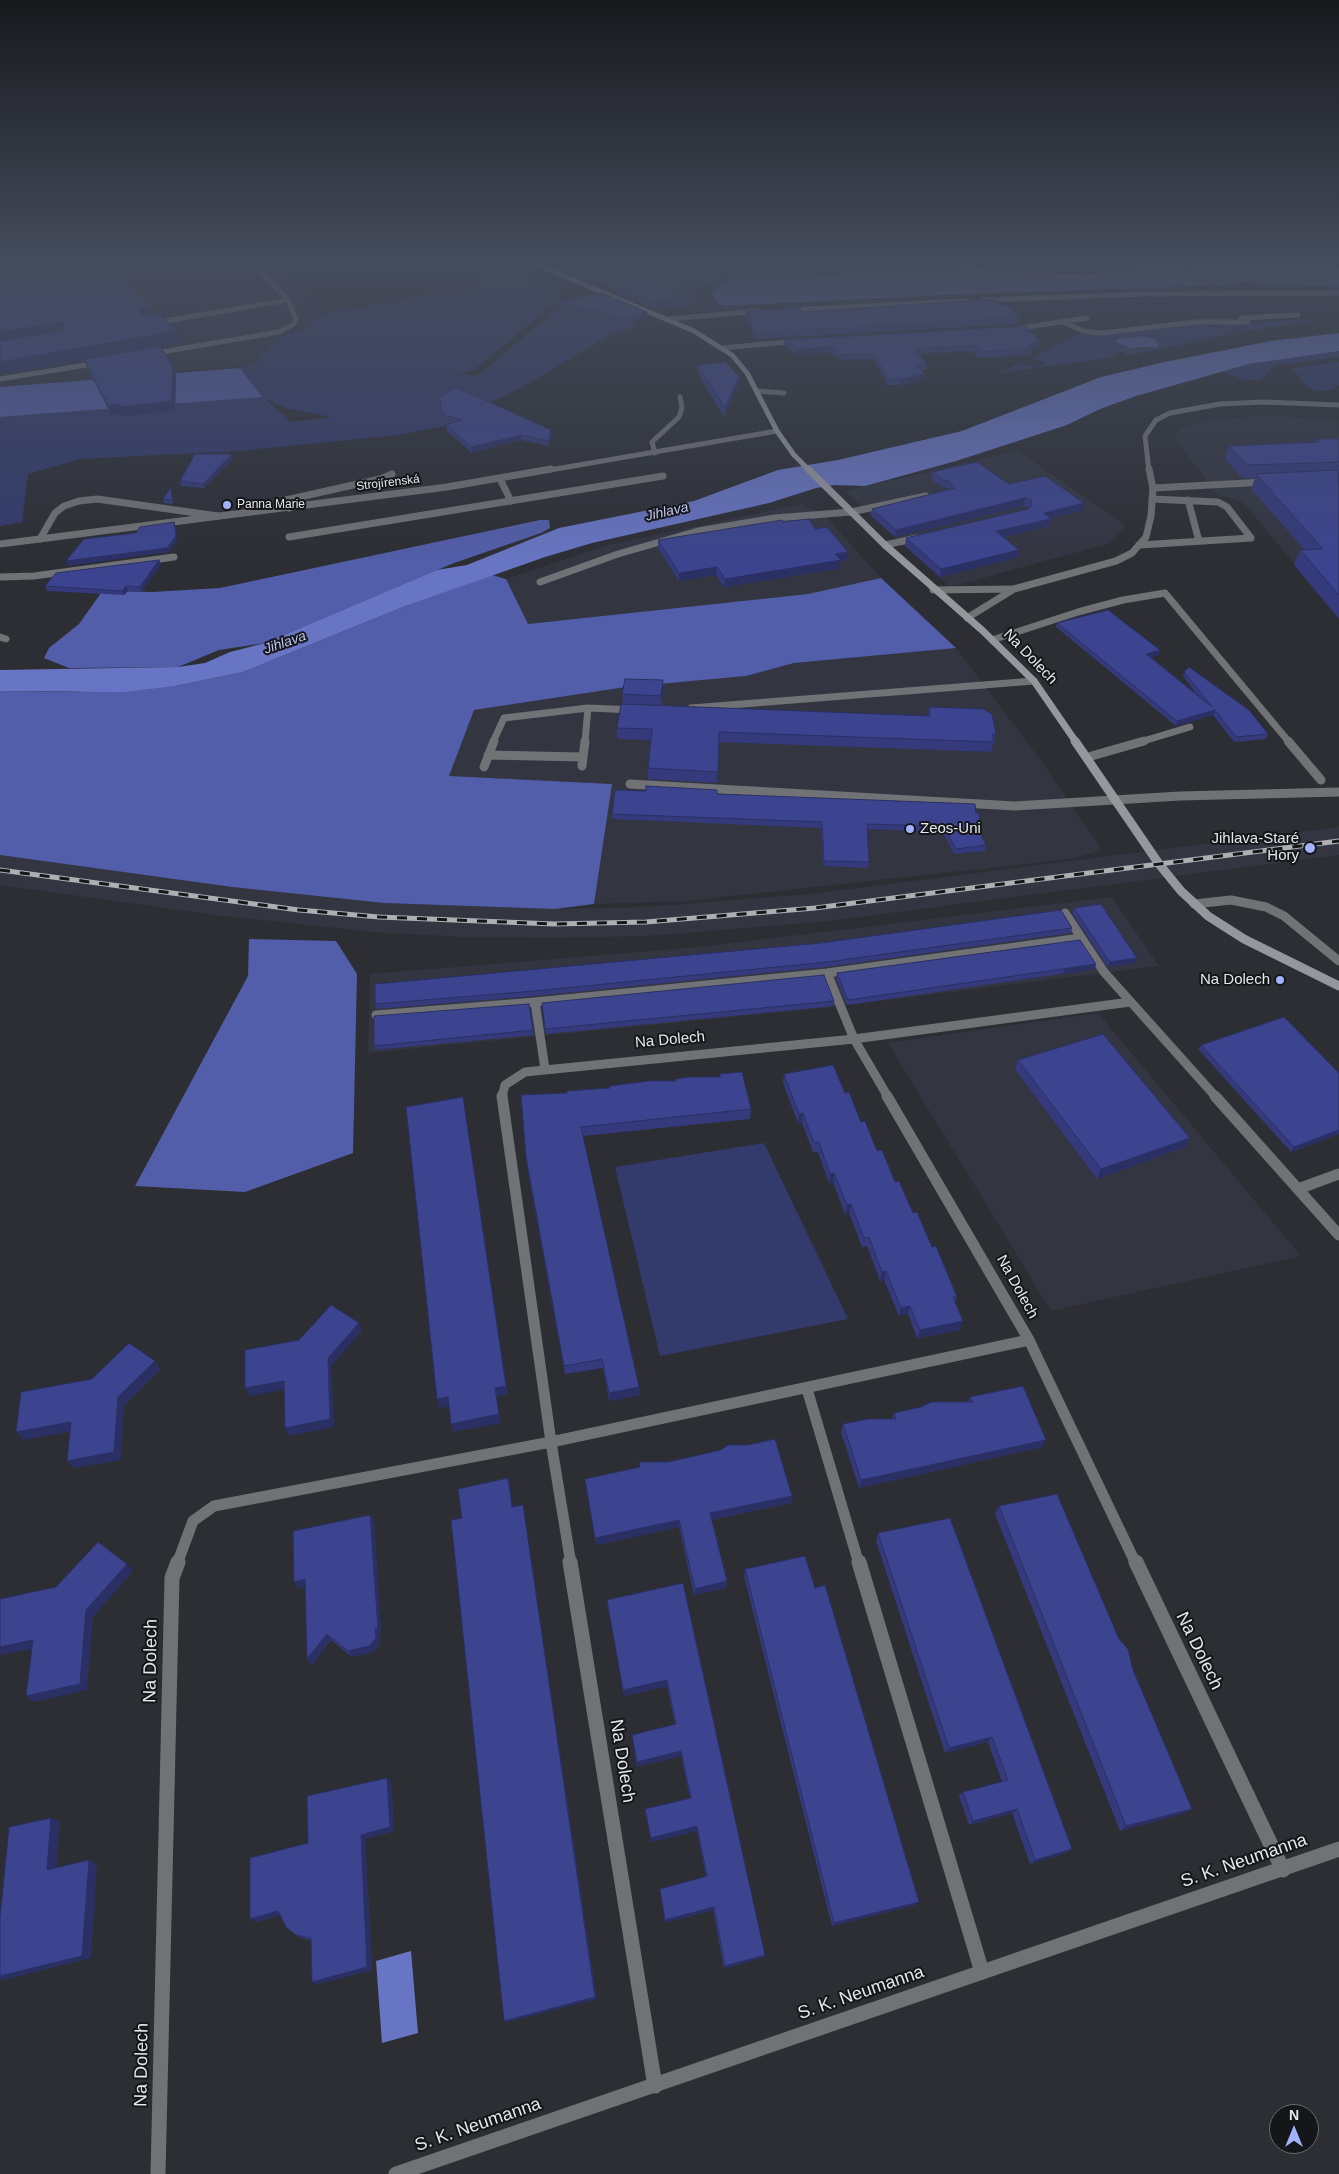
<!DOCTYPE html>
<meta charset="utf-8">
<style>
body{margin:0}
#map{position:relative;width:1339px;height:2174px;overflow:hidden;background:#2c2e34;font-family:Arial,sans-serif}
canvas{display:block}
.north{position:absolute;left:1269px;top:2104px;width:50px;height:50px;box-sizing:border-box;background:#151619;border:1px solid #686a6d;border-radius:50%;rotate:0deg;font-size:14px;font-weight:700;line-height:20px;text-align:center;color:#e5e7eb}
.north::after{content:'';display:block;margin:auto;width:18px;height:22px;background:#a3b2fd;clip-path:polygon(50% 0,100% 100%,50% 72%,0 100%)}
</style>
<div id="map">
<canvas width="1339" height="2174"></canvas>
<div class="north">N</div>
</div>
<script>
const ctx = document.querySelector('canvas').getContext('2d');
ctx.lineJoin = 'round';
function fillPath(path, color) { ctx.fillStyle = color; ctx.fill(path, 'evenodd'); }
const poly = rows => new Path2D(rows.map(r => 'M' + r).join(''));
function strokePath(path, color, width, dash) { ctx.strokeStyle = color; ctx.lineWidth = width; ctx.lineCap = dash ? 'butt' : 'round'; ctx.setLineDash(dash || []); ctx.stroke(path); }
function drawText(font, color, halo, rows, align = 'center') {
  ctx.font = font + ' Arial,sans-serif'; ctx.lineWidth = 4; ctx.setLineDash([]); ctx.textBaseline = 'middle'; ctx.strokeStyle = halo; ctx.fillStyle = color; for (const [text, x, y, turn = 0] of rows) {
    ctx.save(); ctx.translate(x, y); ctx.rotate((+turn || 0) * Math.PI / 180); ctx.textAlign = isNaN(turn) ? turn : align; if (halo) ctx.strokeText(text, 0, 0); ctx.fillText(text, 0, 0); ctx.restore();
  }
}
fillPath(poly([
 [0,263,278,263,314,301,302,303,313,315,313,320,310,325,300,331,280,337,254,365,0,387],
 [1277,416,1339,421,1339,618,1244,503,1217,494,1174,438,1182,427,1212,419],
 [1018,451,1126,526,1107,544,950,587,845,491],
 [803,504,827,518,881,578,808,594,528,624,506,579,608,545],
 [956,648,1042,762,1102,850,1071,859,687,901,594,904,611,784,448,776,474,710,626,687,746,676,794,663],
 [1339,827,1339,855,820,922,647,936,553,938,463,937,373,932,215,915,0,885,0,855,232,887,384,903,555,909,644,907,810,894],
 [1112,897,1159,966,833,1007,368,1053,370,974,700,947],
 [1098,1013,1301,1256,1051,1311,888,1043]
]), '#333541');
fillPath(poly([
 [549,263,734,263,710,285,678,288,704,299,671,311],
 [738,263,959,263,774,281,773,278,735,280,725,275],
 [988,263,1086,263,1092,271,994,272],
 [1104,263,1174,263,1111,273],
 [499,267,556,289,560,293,561,298,475,369,457,374,477,376,572,297,635,326,603,339,531,382,445,426,398,435,237,451,79,459,28,474,22,522,0,526,0,417,261,397,240,368,254,365,280,337,300,331,310,325,313,320,326,313,479,287,481,283,476,275],
 [264,398,285,408,332,417,291,422],
 [1309,319,1313,321,1239,332,1250,323],
 [1197,323,1216,328,1225,327,1224,324,1243,323,1228,334,1161,349,1127,355,1123,352,1113,353,1112,355,1121,356,998,373,1021,363,1035,368,1046,363,1032,358,1082,333,1097,335],
 [1134,336,1151,337,1154,349,1137,349,1121,346],
 [1339,351,1339,357,1273,366,1264,377,1257,380,1244,380,1222,372,1249,364],
 [1339,362,1339,385,1331,390,1316,391,1304,384,1293,368],
 [764,1143,848,1319,660,1356,615,1167]
]), '#333a6c');
fillPath(poly([
 [1204,263,1276,263,1339,270,1339,287,1245,282,1227,285,941,295,728,306,720,305,713,298,712,292,718,287,725,282,735,280,773,278,774,281,917,267,1091,278],
 [1142,336,1155,339,1159,347,1130,348,1116,342,1118,339],
 [240,368,262,397,0,417,0,387],
 [540,520,549,520,550,528,541,533,454,563,265,643,219,650,178,667,69,668,44,658,49,648,79,624,101,593,112,591,152,592,220,588],
 [492,575,506,579,528,624,808,594,881,578,956,648,794,663,746,676,626,687,474,710,449,776,612,784,594,904,555,909,384,903,232,887,0,855,0,691,72,692,175,686,243,672,403,607],
 [249,939,336,941,357,974,353,1153,245,1192,135,1186,248,976]
]), '#535eab');
fillPath(poly([
 [1339,333,1339,351,1249,364,1136,396,1100,409,1067,425,956,461,865,486,835,485,816,488,769,503,592,543,545,557,403,607,243,672,175,686,123,692,0,691,0,670,178,667,205,663,230,652,265,643,437,570,467,565,559,528,694,501,778,470,838,460,962,431,1101,377,1165,362,1271,341],
 [411,1951,418,2033,382,2043,376,1961]
]), '#6875c4');
strokePath(poly([
 [1241,318,1298,315],
 [1063,322,1083,331,1102,333,1195,322,1248,322],
 [153,323,288,300],
 [150,354,279,332,294,324,296,320,288,300,252,263],
 [0,379,99,363],
 [757,391,784,393],
 [655,453,652,442,679,417,682,408,680,397]
]), '#717275', 5);
strokePath(poly([
 [500,479,511,501],
 [1153,488,1266,482],
 [1188,500,1199,541],
 [289,508,285,504,286,500,380,479,392,474],
 [289,537,663,476],
 [40,539,55,513,64,506,79,501,97,499,218,516],
 [885,545,917,538],
 [1139,545,1251,538,1227,507,1218,502,1152,499],
 [540,582,618,554,698,531,775,518,851,512,926,496],
 [0,637,6,639],
 [992,640,1078,612,1123,600,1165,593,1289,742],
 [691,708,1034,681],
 [493,742,504,718,588,708],
 [585,742,588,708,634,710],
 [1140,742,1190,727]
]), '#717275', 7);
strokePath(poly([
 [1288,741,1321,780],
 [488,755,583,757],
 [1088,757,1144,741],
 [582,766,585,741],
 [484,767,494,741],
 [630,784,1015,806,1180,796,1339,792],
 [1194,904,1231,900,1266,907,1284,916,1339,961],
 [1065,913,1104,972],
 [827,973,854,1039],
 [535,1002,545,1069],
 [376,1015,535,1002,827,973,1081,938]
]), '#717275', 9);
strokePath(poly([
 [1298,1189,1339,1174]
]), '#717275', 11);
strokePath(poly([
 [1094,263,1104,276],
 [1291,263,1339,269],
 [961,265,979,263],
 [952,266,988,273,1088,277,1184,263],
 [1014,329,1087,318],
 [723,348,797,341],
 [544,471,777,431],
 [1149,471,1145,436,1156,420,1170,413,1220,404,1263,402,1339,405]
]), '#717275', 5);
strokePath(poly([
 [0,544,447,487,551,469],
 [0,577,34,576,174,557],
 [933,590,1013,589],
 [967,618,1014,589,1116,561,1132,553,1146,537,1151,516,1153,488,1149,469]
]), '#717275', 7);
strokePath(poly([
 [1104,972,1216,1097],
 [854,1039,1130,1002],
 [502,1097,505,1085,525,1072,854,1039,888,1097]
]), '#717275', 9);
strokePath(poly([
 [502,1096,551,1442,571,1564],
 [887,1096,1029,1340,1136,1564],
 [1215,1096,1339,1235],
 [807,1389,859,1564],
 [177,1564,193,1521,214,1506,551,1442,1029,1340]
]), '#717275', 11);
strokePath(poly([
 [570,1562,655,2086],
 [859,1562,982,1972],
 [1136,1562,1283,1870],
 [158,2174,172,1578,178,1562]
]), '#717275', 15);
strokePath(poly([
 [983,300,1146,294,1339,293],
 [788,310,966,301],
 [669,319,758,311]
]), '#717275', 5);
strokePath(poly([
 [396,2174,1339,1849]
]), '#717275', 15);
strokePath(poly([
 [533,263,694,331,732,355,747,373,777,431,794,455,810,471]
]), '#96979d', 5);
strokePath(poly([
 [808,469,885,545,983,631,1034,681,1076,742]
]), '#96979d', 7);
strokePath(poly([
 [1075,741,1159,864,1181,891,1208,916,1244,939,1339,986]
]), '#96979d', 9);
const rail = poly([
 [0,870,299,910,379,917,554,924,646,922,815,908,1339,841]
]);
strokePath(rail, '#adafb3', 5);
strokePath(rail, '#151619', 3, [10]);
fillPath(poly([
 [0,263,151,307,153,314,180,343,160,347,173,366,176,375,175,411,122,416,122,414,111,415,87,368,85,360,2,374,0,370],
 [617,288,676,299,656,310,617,294],
 [559,302,647,316,633,324,560,306],
 [1001,305,1019,318,1017,324,756,339,746,317,746,311,802,312],
 [784,340,1040,343,1039,348,1032,349,1031,355,978,358,973,351,919,354,926,364,925,370,920,370,923,380,900,385,888,385,874,359,839,360,837,356,833,356,830,352,797,355,784,346],
 [698,365,739,385,724,417,698,374],
 [439,397,552,435,548,446,522,440,472,453,447,431,446,425,453,423,443,421],
 [1316,439,1339,439,1339,475,1338,475,1339,490,1339,619,1294,565,1300,550,1305,550,1251,489,1255,478,1242,478,1225,459,1229,446,1315,442],
 [232,454,233,459,204,488,181,486,180,481],
 [932,472,1009,484,1084,503,1083,510,1051,518,1049,526,1003,537,1018,557,940,577,905,546,906,538,1028,509,1029,508,1024,506,895,537,871,516,872,509,949,490,948,488,942,487,931,479],
 [171,488,172,493,173,504,164,503,163,499],
 [783,522,815,529,847,560,840,561,840,568,724,587,716,575,679,581,658,548,658,540],
 [159,560,161,564,142,592,128,591,124,595,47,591,45,586],
 [1057,623,1159,655,1151,657,1197,695,1183,676,1184,672,1268,734,1266,739,1234,742,1213,715,1176,726,1056,627],
 [663,680,663,689,661,705,623,704,622,694],
 [929,707,996,734,991,752,719,742,717,783,648,779,648,768,651,740,617,739,617,728,927,716],
 [717,794,976,813,981,835,986,845,985,851,954,854,944,835,938,835,937,832,867,829,869,862,868,868,823,866,821,828,612,819,612,814],
 [1074,908,1137,958,1135,963,1108,967,1072,913],
 [1072,928,1071,933,826,967,534,996,376,1009,375,1004],
 [1080,940,1095,969,847,1005,836,978,837,973],
 [834,1001,834,1006,546,1034,542,1003],
 [529,1004,534,1035,375,1050,374,1046],
 [1201,1045,1339,1134,1291,1152,1198,1049],
 [1018,1060,1185,1147,1097,1179,1015,1069],
 [720,1074,751,1109,750,1119,583,1136,639,1387,640,1395,609,1401,603,1368,565,1374,527,1166,567,1093,675,1081,675,1079,720,1077],
 [784,1074,845,1093,877,1151,932,1247,957,1297,955,1302,960,1330,917,1338,908,1314,899,1316,884,1280,880,1281,867,1246,862,1247,849,1213,845,1214,833,1182,829,1183,818,1152,813,1152,802,1123,798,1123,783,1083],
 [970,1397,1042,1447,859,1488,841,1432,843,1424,892,1419,894,1413,968,1402],
 [639,1462,791,1503,711,1520,727,1581,726,1588,694,1595,679,1527,596,1545,586,1486,640,1467],
 [999,1506,1133,1670,1192,1809,1185,1813,1120,1831,995,1514],
 [370,1515,374,1522,381,1634,379,1634,380,1644,373,1652,352,1657,331,1640,312,1665,307,1659,305,1587,298,1588],
 [878,1533,1072,1849,1066,1853,1030,1864,1012,1813,969,1825,959,1796,963,1792,1002,1782,988,1742,945,1753,876,1541],
 [745,1569,815,1588,915,1905,832,1926,744,1576],
 [683,1583,765,1955,764,1957,724,1969,713,1910,665,1923,660,1889,706,1877,697,1831,651,1842,645,1809,690,1798,681,1756,637,1767,632,1735,675,1725,667,1686,624,1696,607,1600],
 [387,1778,391,1783,394,1831,365,1839,372,1970,317,1984,312,1982,311,1940,301,1938,296,1935,280,1915,256,1922,250,1919,308,1843]
]), '#343a7b');
fillPath(poly([
 [4,263,77,263,0,276,0,264],
 [676,293,676,299,656,310,656,304],
 [151,307,154,318,141,315,140,309],
 [647,312,647,316,633,324,633,320],
 [62,322,66,334,0,345,0,332],
 [177,331,180,343,2,374,0,369,0,362],
 [1040,343,1039,348,1032,349,1028,344],
 [831,346,830,352,797,355,798,350],
 [173,366,176,375,175,411,122,416,122,414,111,415,108,405],
 [924,374,923,380,900,385,901,379],
 [739,376,739,385,724,417,725,408],
 [551,430,552,435,548,446,548,441],
 [522,435,522,440,472,453,471,447],
 [232,454,233,459,204,488,203,484],
 [1025,498,1024,506,895,537,896,530],
 [1084,503,1083,510,1042,520,1044,513],
 [1051,519,1049,526,994,539,996,531],
 [174,522,176,527,177,540,169,552,68,566,66,561],
 [1019,550,1018,557,940,577,941,569],
 [848,552,847,560,840,561,840,568,724,587,725,579],
 [159,560,161,564,142,592,140,587],
 [717,567,716,575,679,581,679,573],
 [126,586,128,591,124,595,122,591],
 [1160,650,1159,655,1145,659,1146,654],
 [663,680,663,689,661,705,661,696],
 [1215,710,1213,715,1176,726,1177,721],
 [1137,958,1135,963,1108,967,1110,962],
 [1096,964,1095,969,1063,974,1065,969],
 [463,1097,508,1394,497,1396,501,1423,453,1432,451,1424,495,1388],
 [803,1113,802,1123,798,1123,799,1114],
 [1339,1130,1339,1134,1291,1152,1294,1147],
 [1190,1138,1185,1147,1097,1179,1101,1169],
 [834,1173,833,1182,829,1183,830,1174],
 [851,1204,849,1213,845,1214,847,1205],
 [886,1271,884,1280,880,1281,882,1272],
 [910,1306,908,1314,899,1316,901,1308],
 [963,1321,960,1330,917,1338,920,1330],
 [359,1323,362,1331,331,1366,334,1427,289,1436,285,1428,328,1358],
 [155,1361,160,1370,124,1406,121,1460,74,1468,67,1461,118,1397],
 [284,1381,288,1389,250,1396,245,1388],
 [639,1387,640,1395,609,1401,609,1393],
 [448,1397,450,1406,440,1408,437,1399],
 [71,1422,78,1430,23,1440,16,1432],
 [1046,1440,1042,1447,859,1488,861,1480],
 [508,1478,510,1485,514,1514,512,1507],
 [792,1496,791,1503,709,1520,710,1513],
 [523,1505,597,1999,507,2022,504,2021],
 [370,1515,374,1522,381,1634,379,1634,380,1644,373,1652,352,1657,348,1651],
 [679,1520,679,1527,596,1545,595,1538],
 [127,1564,133,1571,93,1617,87,1690,35,1702,26,1696,86,1610],
 [305,1579,309,1586,298,1588,294,1582],
 [727,1581,726,1588,694,1595,695,1589],
 [327,1634,331,1640,312,1665,307,1659],
 [33,1640,41,1647,0,1655,0,1647],
 [667,1680,667,1686,624,1696,623,1690],
 [992,1737,988,1742,945,1753,949,1748],
 [681,1751,681,1756,637,1767,637,1762],
 [387,1778,391,1783,394,1831,365,1839,372,1970,317,1984,312,1982,361,1835],
 [1017,1809,1012,1813,969,1825,973,1821],
 [1192,1809,1185,1813,1120,1831,1126,1826],
 [51,1818,60,1822,56,1874,47,1870],
 [697,1826,697,1831,651,1842,651,1838],
 [1072,1849,1066,1853,1030,1864,1035,1860],
 [89,1860,97,1864,91,1958,4,1980,0,1979,0,1976],
 [919,1902,915,1905,832,1926,834,1923],
 [714,1907,713,1910,665,1923,665,1920],
 [278,1911,283,1914,256,1922,250,1919],
 [765,1955,764,1957,724,1969,725,1966]
]), '#2a3064');
const building = poly([
 [61,263,106,263,151,307,140,309,141,315,159,314,177,331,0,362,0,341,64,330,67,326,62,322,0,332,0,272,61,263],
 [648,281,676,293,656,304,617,288,648,281],
 [602,293,647,312,633,320,559,302,602,293],
 [996,299,1001,305,1008,305,1019,318,756,333,746,311,800,308,802,312,996,299],
 [1026,326,1040,343,1028,344,1032,349,979,352,974,345,915,349,926,364,917,365,924,374,901,379,888,379,874,353,839,355,837,350,834,351,831,346,798,350,784,340,1026,326],
 [160,346,173,366,172,401,119,407,120,404,108,405,84,359,160,346],
 [725,362,739,376,725,408,698,365,725,362],
 [456,387,551,430,548,441,522,435,471,447,446,425,462,420,443,415,439,397,456,387],
 [1316,439,1339,439,1339,462,1247,465,1229,446,1319,442,1316,439],
 [195,454,232,454,203,484,180,481,195,454],
 [977,462,1009,484,1045,476,1084,503,1044,513,1051,519,996,531,1019,550,941,569,906,538,1028,509,1032,505,1031,500,1025,498,896,530,872,509,955,488,949,481,943,480,932,472,977,462],
 [1338,470,1339,490,1339,595,1300,550,1323,549,1256,474,1338,470],
 [171,488,172,500,163,499,171,488],
 [809,519,815,529,827,527,848,552,835,554,841,560,725,579,717,567,679,573,658,540,782,520,783,522,809,519],
 [174,522,176,536,167,548,66,561,84,539,136,533,140,527,174,522],
 [159,560,140,587,126,586,122,591,45,586,56,573,159,560],
 [1108,610,1160,650,1146,654,1212,707,1184,672,1189,667,1249,710,1268,734,1236,737,1215,710,1177,721,1057,623,1108,610],
 [625,679,663,680,661,696,622,694,625,679],
 [621,704,930,716,929,707,983,709,992,714,996,734,992,734,994,742,719,732,718,772,648,768,652,729,617,728,621,704],
 [646,786,717,790,717,794,975,804,976,813,979,813,981,835,986,845,956,849,945,829,939,829,938,826,867,824,869,862,824,861,822,822,612,814,615,790,646,791,646,786],
 [1101,904,1137,958,1110,962,1074,908,1101,904],
 [1061,910,1072,928,827,962,534,991,375,1004,375,984,821,943,1061,910],
 [1080,940,1096,964,848,1000,837,973,1080,940],
 [824,975,834,1001,545,1029,542,1003,824,975],
 [529,1004,533,1030,374,1046,374,1016,529,1004],
 [1284,1017,1339,1073,1339,1130,1294,1147,1201,1045,1284,1017],
 [1103,1034,1190,1138,1101,1169,1018,1060,1103,1034],
 [833,1065,845,1093,849,1092,861,1122,865,1121,877,1151,882,1150,895,1182,899,1181,913,1213,917,1212,932,1247,936,1246,957,1297,953,1297,963,1321,920,1330,910,1306,901,1308,886,1271,882,1272,869,1237,864,1238,851,1204,847,1205,834,1173,830,1174,819,1142,814,1143,803,1113,799,1114,784,1074,833,1065],
 [742,1072,751,1109,581,1127,639,1387,609,1393,602,1359,564,1366,526,1157,521,1095,567,1093,567,1091,610,1088,610,1086,649,1081,676,1081,675,1079,691,1077,720,1077,720,1074,742,1072],
 [463,1097,506,1386,495,1388,499,1414,451,1424,448,1397,437,1399,406,1107,463,1097],
 [331,1305,359,1323,328,1358,330,1419,285,1428,284,1381,245,1388,245,1350,299,1340,331,1305],
 [129,1343,155,1361,118,1397,114,1452,67,1461,71,1422,16,1432,21,1392,92,1379,129,1343],
 [1023,1386,1046,1440,861,1480,843,1424,868,1419,896,1419,894,1413,921,1407,931,1402,973,1402,970,1397,1023,1386],
 [775,1439,792,1496,710,1513,727,1581,695,1589,679,1520,595,1538,585,1479,640,1467,639,1462,668,1462,721,1450,728,1445,748,1445,775,1439],
 [508,1478,512,1507,523,1505,595,1997,504,2021,451,1520,462,1518,458,1489,508,1478],
 [1057,1494,1119,1639,1128,1649,1133,1670,1192,1809,1126,1826,999,1506,1057,1494],
 [370,1515,378,1628,375,1628,376,1638,369,1646,348,1651,327,1634,307,1659,305,1579,294,1582,293,1531,370,1515],
 [950,1518,1072,1849,1035,1860,1017,1809,973,1821,963,1792,1008,1780,992,1737,949,1748,878,1533,950,1518],
 [98,1542,127,1564,86,1610,80,1684,26,1696,33,1640,0,1647,0,1599,56,1587,98,1542],
 [805,1556,815,1588,825,1585,919,1902,834,1923,745,1569,805,1556],
 [683,1583,765,1955,725,1966,714,1907,665,1920,660,1889,707,1876,697,1826,651,1838,645,1809,691,1798,681,1751,637,1762,632,1735,676,1724,667,1680,623,1690,607,1600,683,1583],
 [387,1778,390,1827,361,1835,367,1967,312,1982,311,1938,296,1935,286,1927,278,1911,250,1919,250,1858,308,1843,307,1796,387,1778],
 [51,1818,47,1870,89,1860,82,1956,0,1976,0,1918,9,1827,51,1818]
]);
fillPath(building, '#3c448f');
strokePath(building, '#2a3064', 1);
const sky = ctx.createLinearGradient(0, 0, 0, 567);
sky.addColorStop(0, '#18191d');
sky.addColorStop(0.46, '#454c5c');
sky.addColorStop(1, '#454c5c00');
ctx.fillStyle = sky;
ctx.fillRect(0, 0, 1339, 567);
for (const [x, y, r, color] of [
 [227,505,5,"#a3b2fd"],
 [910,829,5,"#a3b2fd"],
 [1310,848,6,"#a3b2fd"],
 [1280,980,5,"#a3b2fd"]
]) { const dot = new Path2D(); dot.arc(x, y, r, 0, 2 * Math.PI); ctx.fillStyle = color; ctx.fill(dot); strokePath(dot, '#151619', 2); }
drawText('12px', '#e5e7eb', '#151619', [
 ["Strojírenská",388,483,-7]
]);
drawText('12px', '#e5e7eb', '#151619', [
 ["Panna Marie",237,505]
], 'left');
drawText('italic 14px', '#bcc6f0', '#151619', [
 ["Jihlava",667,512,-13],
 ["Jihlava",285,643,-19]
]);
drawText('15px', '#e5e7eb', '#151619', [
 ["Na Dolech",1030,657,46],
 ["Na Dolech",670,1040,-5],
 ["Na Dolech",1017,1287,61]
]);
drawText('15px', '#e5e7eb', '#151619', [
 ["Zeos-Uni",920,829,"left"],
 ["Jihlava-Staré",1299,839],
 ["Hory",1299,856],
 ["Na Dolech",1270,980]
], 'right');
drawText('18px', '#e5e7eb', '#151619', [
 ["Na Dolech",1199,1651,64],
 ["Na Dolech",151,1661,-89],
 ["Na Dolech",622,1761,81],
 ["S. K. Neumanna",1244,1861,-19],
 ["S. K. Neumanna",861,1993,-19],
 ["Na Dolech",142,2065,-89],
 ["S. K. Neumanna",478,2125,-19]
]);
</script>
